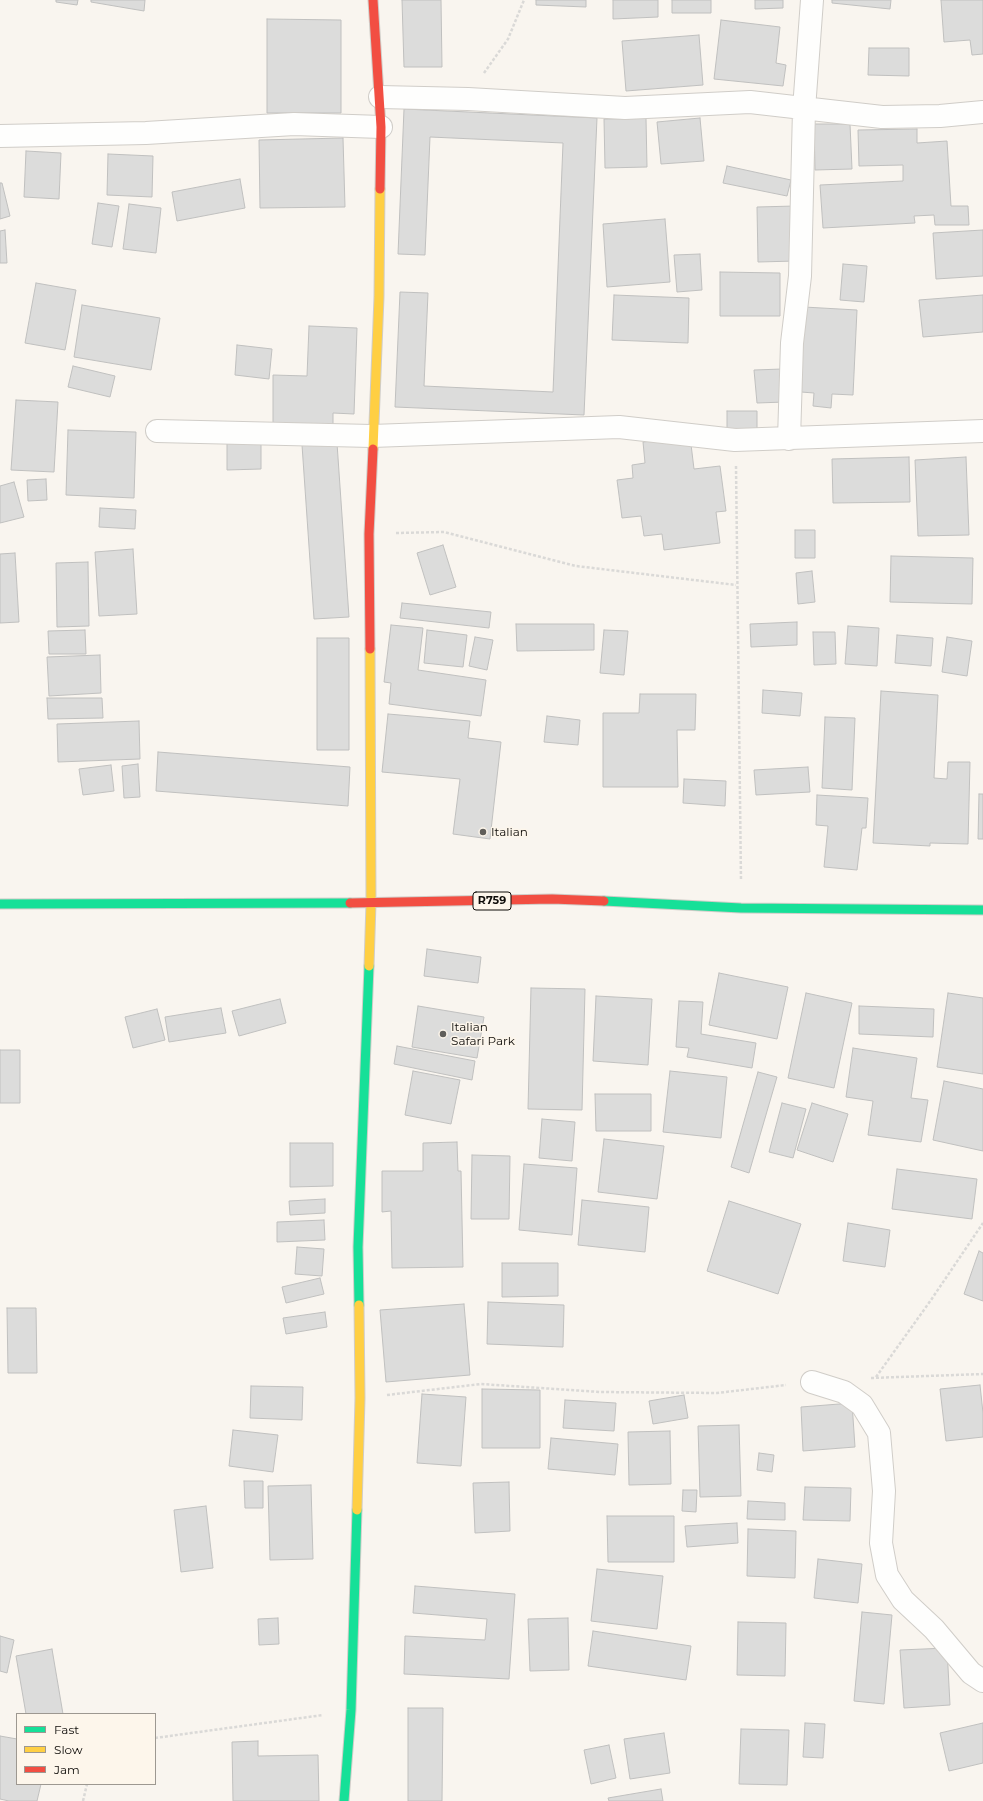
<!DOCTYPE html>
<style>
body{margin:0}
#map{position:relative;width:983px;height:1801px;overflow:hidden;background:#f9f5ef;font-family:Montserrat,sans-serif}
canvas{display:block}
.legend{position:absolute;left:16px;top:1713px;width:140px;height:72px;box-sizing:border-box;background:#fdf6eb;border:1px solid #9d9891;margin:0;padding:5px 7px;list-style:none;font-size:12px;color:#0e0c09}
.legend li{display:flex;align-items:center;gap:8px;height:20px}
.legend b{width:20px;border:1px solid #9d9891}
</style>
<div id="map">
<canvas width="983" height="1801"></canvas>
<ul class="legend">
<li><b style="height:5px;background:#16e098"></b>Fast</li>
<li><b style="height:5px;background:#ffcf43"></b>Slow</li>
<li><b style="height:5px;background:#f24e42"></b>Jam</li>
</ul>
</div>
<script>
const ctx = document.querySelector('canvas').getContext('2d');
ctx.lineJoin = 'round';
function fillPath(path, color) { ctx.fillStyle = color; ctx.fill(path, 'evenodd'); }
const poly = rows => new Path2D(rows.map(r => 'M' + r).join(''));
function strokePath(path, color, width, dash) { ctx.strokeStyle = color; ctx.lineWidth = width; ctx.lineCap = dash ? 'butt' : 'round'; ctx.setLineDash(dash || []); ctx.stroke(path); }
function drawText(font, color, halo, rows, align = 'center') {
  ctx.font = font + ' Montserrat,sans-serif'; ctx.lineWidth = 3; ctx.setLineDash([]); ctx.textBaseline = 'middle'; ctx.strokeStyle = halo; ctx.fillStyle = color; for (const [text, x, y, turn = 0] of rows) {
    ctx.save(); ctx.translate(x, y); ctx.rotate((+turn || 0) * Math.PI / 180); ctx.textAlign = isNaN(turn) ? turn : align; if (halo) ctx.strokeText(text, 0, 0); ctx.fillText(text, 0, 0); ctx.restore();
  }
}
const building = poly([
 [56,0,78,0,77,5,56,2,56,0],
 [91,0,145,0,144,11,91,2,91,0],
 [402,0,441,0,442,67,404,67,402,0],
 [536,0,586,0,586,7,536,5,536,0],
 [613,0,658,0,658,17,613,19,613,0],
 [672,0,711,0,711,13,672,13,672,0],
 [755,0,783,0,783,8,755,9,755,0],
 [832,0,891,0,890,9,832,3,832,0],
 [941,0,983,0,983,54,972,55,970,40,944,42,941,0],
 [267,19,341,20,341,113,267,113,267,19],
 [721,20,780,27,776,63,786,65,783,86,714,79,721,20],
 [699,35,703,85,626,91,622,41,699,35],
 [869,48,909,48,909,76,868,75,869,48],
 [404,109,597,118,584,415,395,407,400,292,428,293,424,386,553,392,563,143,430,137,425,255,398,254,404,109],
 [646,118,647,167,605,168,604,119,646,118],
 [700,118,704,161,661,164,657,122,700,118],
 [814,124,850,124,852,169,815,170,814,124],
 [917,129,917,143,947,141,951,206,968,206,969,225,935,225,934,215,914,216,915,223,823,228,820,185,903,181,903,165,859,166,858,130,917,129],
 [343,138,345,207,260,208,259,140,343,138],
 [26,151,61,153,59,199,24,197,26,151],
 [108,154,153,156,152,197,107,195,108,154],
 [727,166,791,180,787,196,723,183,727,166],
 [240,179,245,208,177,221,172,192,240,179],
 [0,183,2,183,10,216,0,219,0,183],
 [98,203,119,206,112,247,92,244,98,203],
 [129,204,161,208,156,253,123,249,129,204],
 [795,206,796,261,758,262,757,207,795,206],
 [665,219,670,282,607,287,603,224,665,219],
 [5,230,7,263,0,263,0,231,5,230],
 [983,230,983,276,936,279,933,233,983,230],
 [700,254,702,290,677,292,674,255,700,254],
 [843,264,867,266,864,302,840,300,843,264],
 [720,272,780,273,780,316,720,316,720,272],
 [36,283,76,290,65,350,25,343,36,283],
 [614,295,689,298,688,343,612,340,614,295],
 [983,295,983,332,923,337,919,300,983,295],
 [82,305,160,318,151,370,74,357,82,305],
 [804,307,857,310,853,395,832,394,831,408,813,406,814,393,801,392,804,307],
 [309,326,357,328,354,414,333,413,333,428,273,427,273,375,307,376,309,326],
 [237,345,272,349,269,379,235,375,237,345],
 [73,366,115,376,110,397,68,387,73,366],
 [782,369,785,402,757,403,754,370,782,369],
 [16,400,58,402,54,472,11,470,16,400],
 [727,411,757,411,757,433,727,433,727,411],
 [68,430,136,432,134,498,66,495,68,430],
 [690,436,694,469,720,466,726,511,716,512,720,543,664,550,662,534,644,536,641,516,622,518,617,480,633,478,632,465,645,463,643,442,690,436],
 [227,443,261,444,261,469,227,470,227,443],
 [337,443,349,617,314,619,302,445,337,443],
 [909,457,910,502,833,503,832,459,909,457],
 [966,457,969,535,918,536,915,460,966,457],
 [46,479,47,500,28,501,27,480,46,479],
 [14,482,24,517,0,523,0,486,14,482],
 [100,508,136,510,135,529,99,527,100,508],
 [795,530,815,530,815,558,795,558,795,530],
 [443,545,456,587,430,595,417,553,443,545],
 [133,549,137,614,99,616,95,552,133,549],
 [15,553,19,622,0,623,0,554,15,553],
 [891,556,973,558,972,604,890,602,891,556],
 [88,562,89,626,57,627,56,563,88,562],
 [812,571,815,602,798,604,796,573,812,571],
 [402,603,491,612,489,628,400,618,402,603],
 [797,622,797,645,751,647,750,624,797,622],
 [516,624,594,624,594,650,517,651,516,624],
 [391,625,423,628,418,670,486,680,481,716,389,704,391,683,384,682,391,625],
 [848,626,879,628,877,666,845,664,848,626],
 [85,630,86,654,49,654,48,631,85,630],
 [427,630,467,635,463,667,424,663,427,630],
 [604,630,628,631,624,675,600,673,604,630],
 [813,632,835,632,836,664,814,665,813,632],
 [897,635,933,638,931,666,895,663,897,635],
 [475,637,493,640,487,670,469,666,475,637],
 [947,637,972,641,967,676,942,672,947,637],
 [317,638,349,638,349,750,317,750,317,638],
 [100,655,101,693,49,696,47,657,100,655],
 [763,690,802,693,800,716,762,713,763,690],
 [881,691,938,695,934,778,947,779,948,762,970,762,968,844,930,843,930,846,873,843,881,691],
 [640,694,696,694,695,730,677,730,678,787,603,787,603,713,639,713,640,694],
 [47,698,102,698,103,718,48,719,47,698],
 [388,714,470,721,468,738,501,742,490,839,453,834,460,779,382,772,388,714],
 [547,716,580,720,578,745,544,742,547,716],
 [825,717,855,718,852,790,822,788,825,717],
 [139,721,140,759,58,762,57,724,139,721],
 [158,752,350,767,348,806,156,791,158,752],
 [138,764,140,797,124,798,122,766,138,764],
 [111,765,114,791,83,795,79,769,111,765],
 [808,767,810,792,756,795,754,770,808,767],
 [684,779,726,781,725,806,683,803,684,779],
 [979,794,983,794,983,839,978,839,979,794],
 [817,795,868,798,866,828,862,828,857,870,824,867,828,826,816,825,817,795],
 [427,949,481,957,478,983,424,976,427,949],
 [719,973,788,987,777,1039,709,1025,719,973],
 [531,988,585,989,582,1110,528,1109,531,988],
 [806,993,852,1003,834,1088,788,1078,806,993],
 [948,993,983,998,983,1074,937,1067,948,993],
 [596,996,652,999,648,1065,593,1061,596,996],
 [280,999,286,1023,239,1036,232,1011,280,999],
 [679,1001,703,1002,701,1034,756,1043,752,1068,687,1057,689,1048,676,1047,679,1001],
 [418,1006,484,1017,477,1058,412,1047,418,1006],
 [859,1006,934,1009,933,1037,859,1034,859,1006],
 [221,1008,226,1033,169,1042,165,1017,221,1008],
 [157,1009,165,1040,133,1048,125,1017,157,1009],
 [397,1046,475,1061,472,1080,394,1064,397,1046],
 [853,1048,917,1058,911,1098,928,1100,921,1142,868,1135,873,1101,846,1097,853,1048],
 [0,1050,20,1050,20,1103,0,1103,0,1050],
 [413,1071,460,1080,451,1124,405,1115,413,1071],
 [670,1071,727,1077,721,1138,663,1132,670,1071],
 [758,1072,777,1077,749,1173,731,1167,758,1072],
 [944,1081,983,1089,983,1151,933,1140,944,1081],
 [595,1094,651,1094,651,1131,596,1131,595,1094],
 [782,1103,806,1109,793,1158,769,1152,782,1103],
 [812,1103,848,1114,833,1162,797,1150,812,1103],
 [542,1119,575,1122,572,1161,539,1158,542,1119],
 [604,1139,664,1146,657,1199,598,1192,604,1139],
 [457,1142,458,1171,461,1171,463,1267,392,1268,391,1211,382,1212,382,1171,423,1171,423,1143,457,1142],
 [290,1143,333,1143,333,1186,290,1187,290,1143],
 [472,1155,510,1156,509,1219,471,1219,472,1155],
 [524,1164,577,1168,572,1235,519,1230,524,1164],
 [897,1169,977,1179,972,1219,892,1209,897,1169],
 [325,1199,325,1213,290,1215,289,1201,325,1199],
 [582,1200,649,1207,645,1252,578,1245,582,1200],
 [729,1201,801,1224,778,1294,707,1271,729,1201],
 [324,1220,325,1240,277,1242,277,1222,324,1220],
 [848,1223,890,1230,885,1267,843,1261,848,1223],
 [297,1247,324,1249,322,1276,295,1274,297,1247],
 [979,1251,983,1253,983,1301,964,1294,979,1251],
 [502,1263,558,1263,558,1296,502,1297,502,1263],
 [320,1278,324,1294,286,1303,282,1287,320,1278],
 [488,1302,564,1305,563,1347,487,1344,488,1302],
 [464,1304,470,1375,386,1382,380,1310,464,1304],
 [7,1308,36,1308,37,1373,8,1373,7,1308],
 [325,1312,327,1327,286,1334,283,1318,325,1312],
 [980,1385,983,1413,983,1437,946,1441,940,1389,980,1385],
 [251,1386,303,1387,302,1420,250,1418,251,1386],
 [482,1389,540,1390,540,1448,482,1448,482,1389],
 [422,1394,466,1397,461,1466,417,1463,422,1394],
 [684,1395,688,1418,653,1424,649,1401,684,1395],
 [565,1400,616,1403,614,1431,563,1428,565,1400],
 [852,1403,855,1447,803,1451,801,1407,852,1403],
 [739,1425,741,1496,700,1497,698,1426,739,1425],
 [233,1430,278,1435,273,1472,229,1466,233,1430],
 [670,1431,671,1484,629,1485,628,1432,670,1431],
 [551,1438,618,1444,615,1475,548,1469,551,1438],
 [759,1453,774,1455,772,1472,757,1470,759,1453],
 [244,1481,263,1481,263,1508,245,1508,244,1481],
 [509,1482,510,1531,475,1533,473,1483,509,1482],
 [311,1485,313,1559,270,1560,268,1486,311,1485],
 [805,1487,851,1488,850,1521,803,1520,805,1487],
 [683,1490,697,1490,696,1512,682,1511,683,1490],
 [748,1501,785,1503,785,1520,747,1519,748,1501],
 [206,1506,213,1568,181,1572,174,1510,206,1506],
 [607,1516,674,1516,674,1562,608,1562,607,1516],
 [737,1523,738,1543,687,1547,685,1526,737,1523],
 [748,1529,796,1531,795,1578,747,1576,748,1529],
 [818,1559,862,1564,858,1603,814,1598,818,1559],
 [597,1569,663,1576,657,1629,591,1621,597,1569],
 [415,1586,515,1594,509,1679,404,1674,405,1636,485,1640,487,1619,413,1613,415,1586],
 [862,1612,892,1615,884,1704,854,1701,862,1612],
 [278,1618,279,1644,259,1645,258,1619,278,1618],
 [568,1618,569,1670,530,1671,528,1619,568,1618],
 [738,1622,786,1623,785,1676,737,1675,738,1622],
 [593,1631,691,1646,686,1680,588,1666,593,1631],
 [0,1636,14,1640,7,1673,0,1671,0,1636],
 [947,1648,950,1705,904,1708,900,1650,947,1648],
 [52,1649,63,1714,26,1714,16,1656,52,1649],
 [408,1708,443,1708,442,1801,408,1801,408,1708],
 [805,1723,825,1724,823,1758,803,1757,805,1723],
 [983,1723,983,1763,949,1771,940,1733,983,1723],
 [741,1729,789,1730,787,1785,739,1784,741,1729],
 [664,1733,670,1773,630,1779,624,1739,664,1733],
 [0,1736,17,1739,17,1784,41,1784,37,1801,9,1801,0,1799,0,1736],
 [258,1741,258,1756,318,1755,319,1801,233,1801,232,1742,258,1741],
 [609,1745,616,1778,591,1784,584,1750,609,1745],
 [661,1789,663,1801,609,1801,608,1798,661,1789]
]);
fillPath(building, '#dcdcdb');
strokePath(building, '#c0c0bf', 1);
const street = poly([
 [380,97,468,99,625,108,750,102,882,117,940,116,983,112],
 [0,136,146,133,294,124,381,127],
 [157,431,372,436,619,427,735,440,983,431],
 [789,439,792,343,800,276,804,109,812,0],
 [812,1382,844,1392,862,1405,879,1433,884,1491,881,1543,887,1575,903,1600,934,1629,971,1673,983,1681]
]);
const fast = poly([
 [604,901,741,908,983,910],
 [0,904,350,903],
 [359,1305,358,1247,369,966],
 [344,1801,351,1710,357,1510]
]);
const slow = poly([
 [373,449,379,297,380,189],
 [369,966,371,903,370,649],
 [357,1510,360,1398,359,1305]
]);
const jam = poly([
 [373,0,381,127,380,189],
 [370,649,369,534,373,449],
 [350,903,552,899,604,901]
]);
strokePath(street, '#d0cdc8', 24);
strokePath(fast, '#d0cdc8', 11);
strokePath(slow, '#d0cdc8', 11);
strokePath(jam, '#d0cdc8', 11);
strokePath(poly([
 [484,73,508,39,524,0],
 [736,466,741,881],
 [396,533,444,532,576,566,736,585],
 [876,1377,931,1300,983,1223],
 [871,1378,983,1374],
 [387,1395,481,1384,600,1392,717,1393,786,1385],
 [155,1738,323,1715],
 [83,1801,87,1784]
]), '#dad9d7', 2.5, [3, 2]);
strokePath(street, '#fefefd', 22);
strokePath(fast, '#16e098', 9);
strokePath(slow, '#ffcf43', 9);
strokePath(jam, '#f24e42', 9);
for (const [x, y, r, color] of [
 [483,832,4,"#605e5a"],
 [443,1034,4,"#605e5a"]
]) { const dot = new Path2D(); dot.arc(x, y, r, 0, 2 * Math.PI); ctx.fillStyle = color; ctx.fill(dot); strokePath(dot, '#fdf6eb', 1.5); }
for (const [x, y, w] of [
 [492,901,38]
]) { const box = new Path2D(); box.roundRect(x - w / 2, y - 9, w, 18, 3); ctx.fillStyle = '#fdf6eb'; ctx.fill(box); strokePath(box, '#0e0c09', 1); }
drawText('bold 11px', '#0e0c09', null, [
 ["R759",492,901]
]);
drawText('12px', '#0e0c09', '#fdf6eb', [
 ["Italian",491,832],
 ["Italian",451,1027],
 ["Safari Park",451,1041]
], 'left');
</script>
